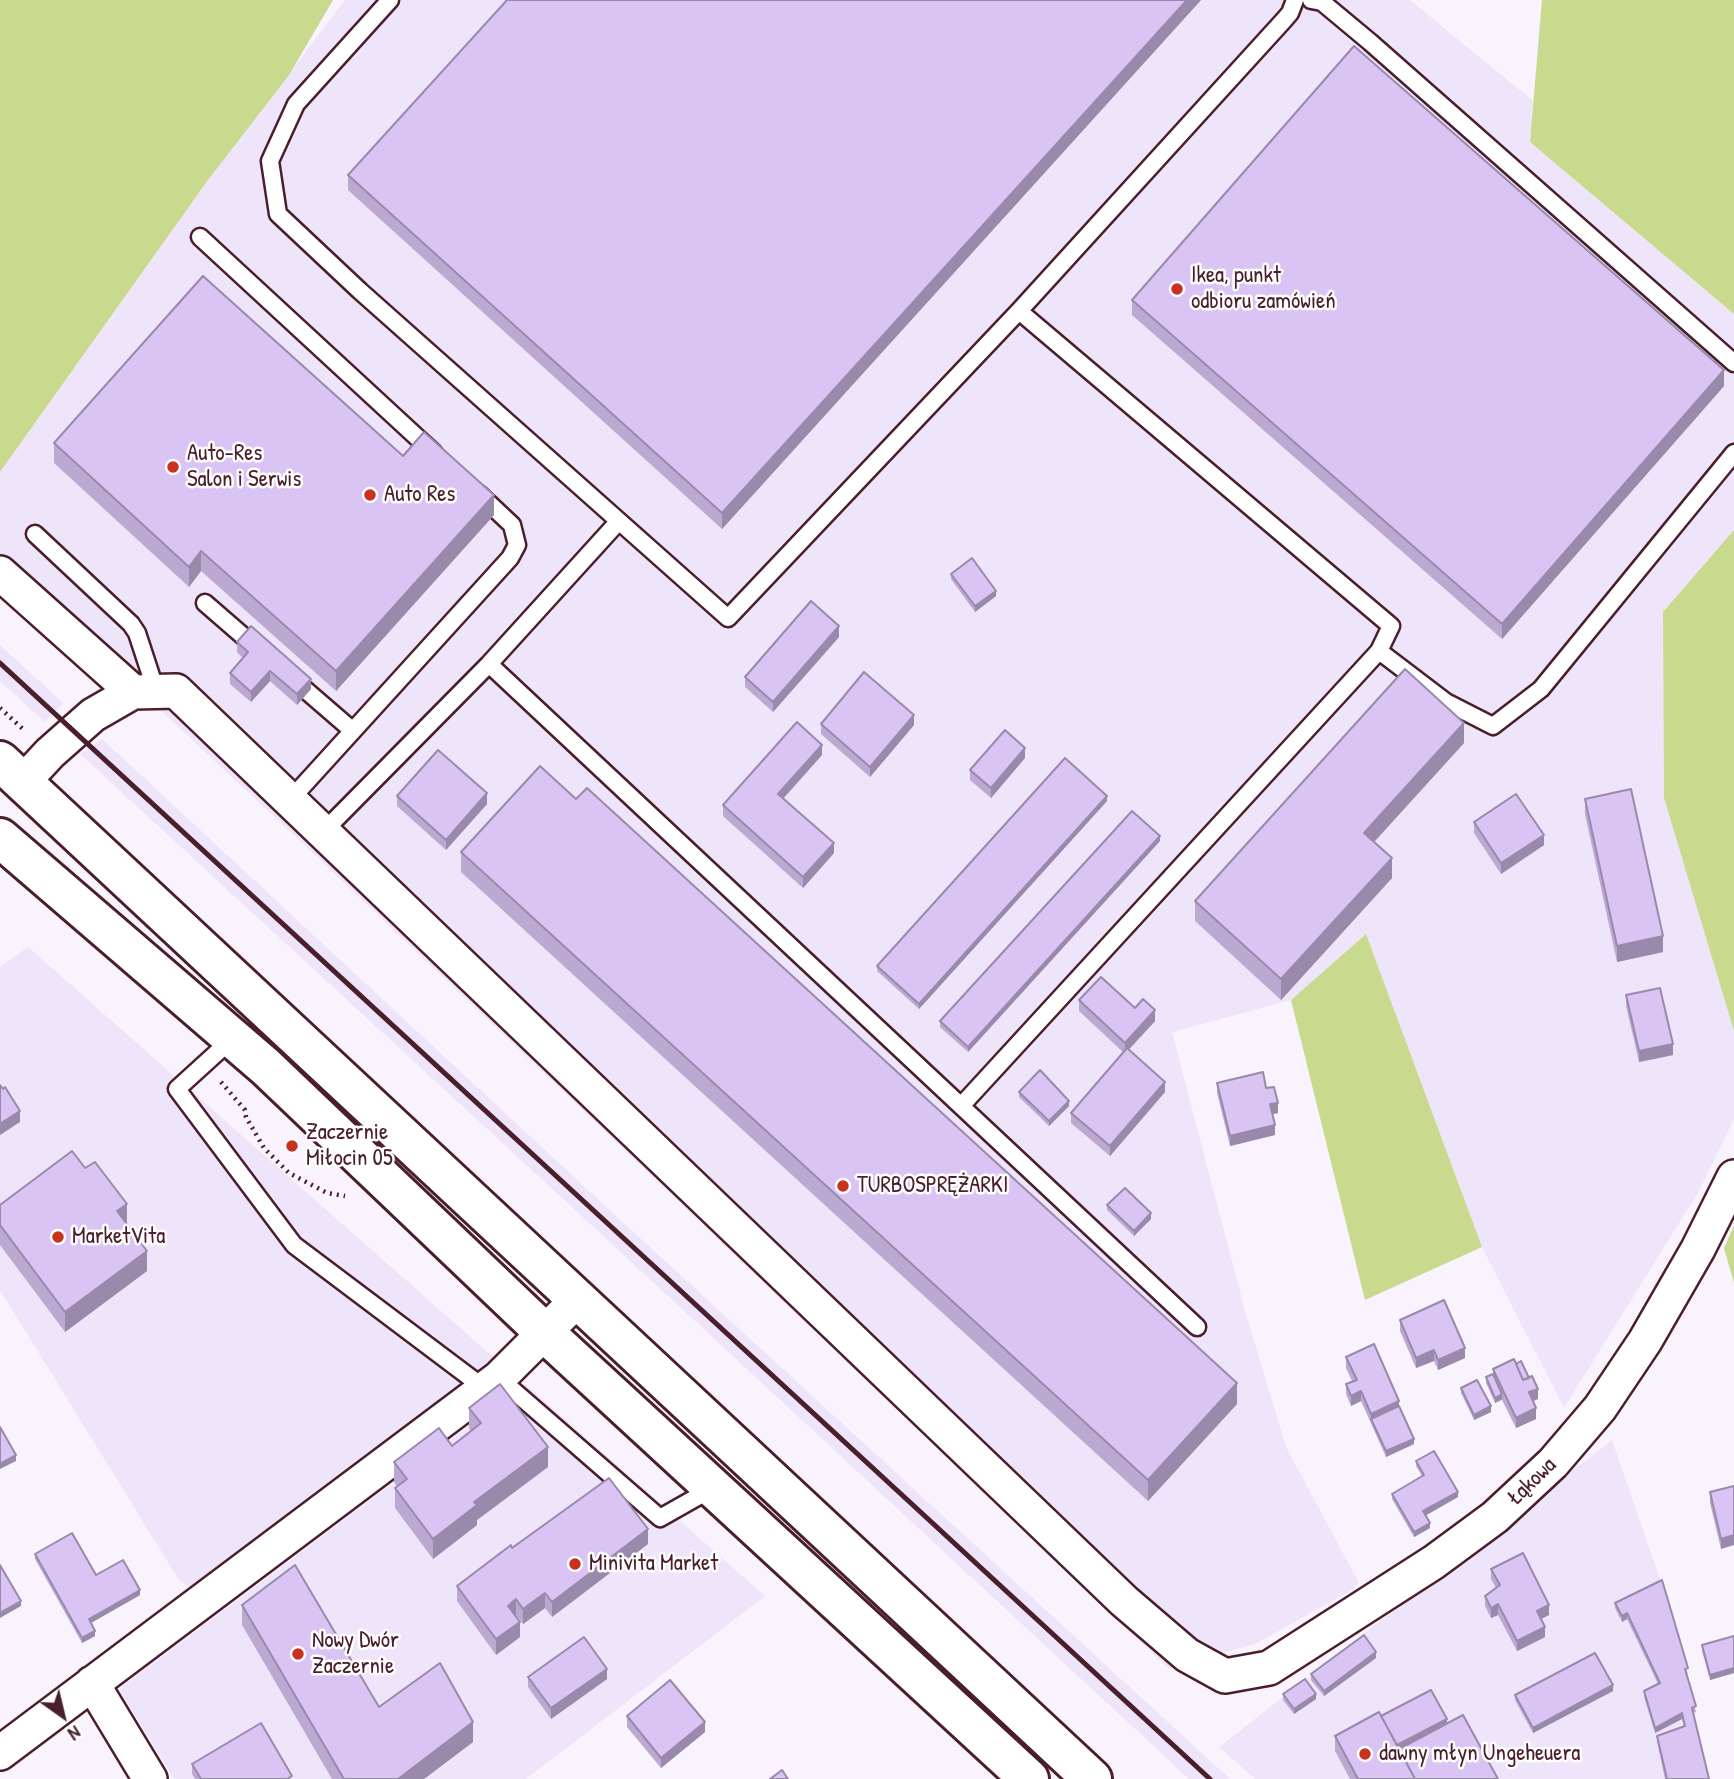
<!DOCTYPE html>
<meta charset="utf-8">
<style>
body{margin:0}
#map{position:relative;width:1734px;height:1779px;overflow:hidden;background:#f8f3fd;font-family:"Patrick Hand",sans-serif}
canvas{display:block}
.north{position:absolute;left:28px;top:1681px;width:70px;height:70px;-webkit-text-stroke:5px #fff;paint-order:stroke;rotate:146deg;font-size:19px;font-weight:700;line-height:28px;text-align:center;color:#4a1f2b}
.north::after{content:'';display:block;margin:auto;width:24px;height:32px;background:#4a1f2b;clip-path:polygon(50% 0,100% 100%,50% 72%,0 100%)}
</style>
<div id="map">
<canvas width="1734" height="1779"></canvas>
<div class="north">N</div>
</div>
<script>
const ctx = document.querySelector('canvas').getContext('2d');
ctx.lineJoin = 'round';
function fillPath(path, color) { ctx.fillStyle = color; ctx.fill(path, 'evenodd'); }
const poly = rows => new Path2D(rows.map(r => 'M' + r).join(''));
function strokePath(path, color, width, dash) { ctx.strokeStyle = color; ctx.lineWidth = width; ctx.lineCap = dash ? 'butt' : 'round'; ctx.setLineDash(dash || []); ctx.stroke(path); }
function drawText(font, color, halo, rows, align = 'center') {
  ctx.font = font + ' "Patrick Hand",sans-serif'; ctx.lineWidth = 5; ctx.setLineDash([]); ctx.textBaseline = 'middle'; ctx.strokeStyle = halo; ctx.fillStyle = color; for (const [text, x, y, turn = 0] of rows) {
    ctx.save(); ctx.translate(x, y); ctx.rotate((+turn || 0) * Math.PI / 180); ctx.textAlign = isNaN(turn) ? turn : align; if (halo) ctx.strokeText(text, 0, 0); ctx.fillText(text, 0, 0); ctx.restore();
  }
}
fillPath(poly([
 [345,0,1410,0,1533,101,1530,142,1734,314,1734,530,1663,612,1664,798,1734,1031,1734,1119,1699,1191,1564,1408,1482,1247,1366,934,1291,1000,1172,1032,1245,1311,1286,1447,1359,1583,1350,1591,1257,1643,1169,1669,295,836,0,560,0,472,208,180],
 [0,645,63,703,45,722,0,681],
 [102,739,615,1215,1230,1779,1189,1779,599,1232,80,754],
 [28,947,500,1363,192,1589,179,1580,0,1290,0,967],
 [525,1384,765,1596,526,1779,174,1779,119,1689],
 [1612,1440,1662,1585,1688,1673,1685,1675,1696,1712,1692,1714,1708,1779,1255,1779,1219,1747]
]), '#efe5fa');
fillPath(poly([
 [0,0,333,0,289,75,208,180,0,472],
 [1542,0,1734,0,1734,314,1530,142],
 [1734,530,1734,1031,1664,798,1663,612],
 [1366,934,1482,1247,1365,1300,1291,1000],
 [1734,1226,1734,1283,1724,1248]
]), '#c9d98d');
const lane = poly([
 [390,0,296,104,270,161,278,214,360,291,728,618,1019,311,1284,20,1290,13,1295,0],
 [1311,0,1322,2,1370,42,1734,363],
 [200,237,434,453],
 [35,534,131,624,137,633,156,691],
 [205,603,258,649],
 [1379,651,1446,702,1493,726,1541,689,1734,453],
 [489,664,1197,1327],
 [294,680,353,731],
 [290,800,510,558,517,545,512,525,479,494],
 [323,832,489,664,618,522],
 [233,1038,177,1089,294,1245,484,1388],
 [961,1106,1379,651,1391,626,1019,311],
 [499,1378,660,1518,713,1488]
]);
const street = poly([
 [0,573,133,692],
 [23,782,50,753,93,715,133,692,176,691,1124,1601,1187,1655,1225,1676,1269,1668,1434,1562,1495,1517,1553,1463,1600,1408,1645,1341,1698,1249,1734,1177],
 [92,1683,150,1779],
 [0,1753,499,1378,577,1300]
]);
const secondary = poly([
 [0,761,1092,1779],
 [0,838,266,1067,545,1333,1029,1779]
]);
strokePath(lane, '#4a1f2b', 21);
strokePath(street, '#4a1f2b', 38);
strokePath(secondary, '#4a1f2b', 44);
strokePath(poly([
 [0,708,25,731],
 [221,1082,245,1110,246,1117,264,1148,289,1173,327,1193,345,1196]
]), '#4a1f2b', 4.5, [2, 5]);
strokePath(lane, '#fff', 16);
strokePath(street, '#fff', 33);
strokePath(secondary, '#fff', 38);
strokePath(poly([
 [0,663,1210,1779]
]), '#4a1f2b', 5);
fillPath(poly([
 [1201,0,722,529,348,190,348,175],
 [1132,300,1724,386,1502,639,1132,315],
 [54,443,403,456,494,515,336,691,201,571,189,587,54,463],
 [951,574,996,596,975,612,951,579],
 [839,637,773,712,745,687,745,677],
 [237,642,311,689,297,705,270,681,251,702,230,684,230,673,243,658,237,652],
 [821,724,914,725,870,777,821,734],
 [1464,743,1374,842,1392,878,1281,1000,1195,921,1195,901],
 [822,755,784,798,834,853,803,888,723,816,723,805],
 [1025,758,991,798,970,780,970,770],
 [397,796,487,804,446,850,397,806],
 [1585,799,1663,952,1617,962,1585,814],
 [1107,801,919,1009,877,971,877,966],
 [1474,822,1544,845,1501,874,1474,833],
 [1160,841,968,1052,940,1027,940,1021],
 [461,852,1237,1404,1148,1501,461,872],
 [1626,995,1673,1055,1639,1062,1626,1006],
 [1079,1000,1135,1008,1155,1021,1129,1050,1165,1092,1110,1156,1071,1123,1071,1113,1123,1052,1079,1011],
 [1217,1083,1266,1088,1278,1113,1273,1114,1275,1135,1230,1146,1217,1093],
 [1019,1092,1069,1106,1049,1126,1019,1097],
 [0,1205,127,1223,147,1271,65,1332,0,1245],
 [1107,1205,1151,1219,1134,1236,1107,1210],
 [1400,1320,1465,1358,1438,1370,1434,1361,1416,1368,1400,1331],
 [1346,1357,1399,1406,1414,1444,1386,1457,1361,1401,1351,1406,1346,1394,1346,1384,1352,1381,1346,1368],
 [1493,1369,1538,1399,1533,1401,1536,1419,1516,1428,1502,1400,1495,1403,1486,1383,1486,1377,1493,1374],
 [1461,1388,1491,1412,1474,1420,1461,1393],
 [469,1408,548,1467,477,1520,477,1525,433,1559,395,1508,395,1488,397,1486,394,1482,394,1462,452,1446,471,1431,469,1428],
 [1416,1461,1458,1497,1426,1515,1430,1528,1414,1537,1392,1499,1392,1494,1422,1476,1416,1466],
 [1734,1486,1721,1549,1710,1503,1710,1492],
 [648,1544,552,1617,545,1608,523,1624,516,1615,515,1615,520,1637,496,1655,457,1601,457,1586],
 [35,1554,96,1575,140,1595,91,1623,95,1636,82,1643,35,1559],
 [1491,1569,1549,1615,1541,1619,1545,1637,1517,1651,1498,1615,1491,1618,1485,1606,1485,1596,1496,1588,1491,1579],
 [1615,1603,1688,1673,1686,1674,1696,1712,1693,1713,1709,1779,1665,1779,1657,1741,1657,1736,1684,1727,1682,1719,1655,1733,1644,1697,1644,1691,1658,1684,1627,1619,1622,1622,1615,1608],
 [242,1605,379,1707,473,1742,424,1779,332,1779,242,1625],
 [1734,1636,1734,1673,1710,1680,1702,1651,1702,1645],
 [1376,1658,1324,1696,1311,1680,1311,1674],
 [528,1677,607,1679,551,1719,528,1687],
 [1613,1691,1533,1733,1515,1700,1515,1695],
 [1283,1694,1316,1699,1294,1714,1283,1700],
 [627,1716,705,1732,661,1768,627,1727],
 [1381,1716,1447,1724,1498,1779,1350,1779,1335,1751,1335,1736],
 [192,1764,292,1779,195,1779,192,1774]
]), '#bba9d2');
fillPath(poly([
 [1187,0,1201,0,722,529,722,513],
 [1724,370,1724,386,1502,639,1502,624],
 [494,495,494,515,336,691,336,671],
 [201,551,201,571,189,587,189,567],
 [996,591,996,596,975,612,975,606],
 [839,626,839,637,773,712,773,702],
 [270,671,270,681,251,702,251,692],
 [311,679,311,689,297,705,297,694],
 [914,715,914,725,870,777,870,767],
 [1464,723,1464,743,1364,853,1364,833],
 [822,745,822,755,778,804,778,794],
 [1025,748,1025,758,991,798,991,788],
 [487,793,487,804,446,850,446,840],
 [1107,796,1107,801,919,1009,919,1004],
 [1544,835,1544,845,1501,874,1501,863],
 [1160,836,1160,841,968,1052,968,1047],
 [834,843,834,853,803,888,803,877],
 [1392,858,1392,878,1281,1000,1281,979],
 [1663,936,1663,952,1617,962,1617,946],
 [1155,1010,1155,1021,1125,1053,1125,1043],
 [1673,1044,1673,1055,1639,1062,1639,1051],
 [1165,1082,1165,1092,1110,1156,1110,1146],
 [1069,1101,1069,1106,1049,1126,1049,1121],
 [1278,1103,1278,1113,1270,1115,1270,1104],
 [20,1111,20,1122,0,1135,0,1124],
 [1275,1125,1275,1135,1230,1146,1230,1136],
 [127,1204,127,1224,117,1211],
 [1151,1213,1151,1219,1134,1236,1134,1231],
 [147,1251,147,1271,65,1332,65,1312],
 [1465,1348,1465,1358,1438,1370,1438,1360],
 [1434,1350,1434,1361,1416,1368,1416,1358],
 [1237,1383,1237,1404,1148,1501,1148,1480],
 [1538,1389,1538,1399,1529,1403,1529,1392],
 [1361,1391,1361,1401,1351,1406,1351,1396],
 [1502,1394,1502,1399,1495,1403,1495,1398],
 [1399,1401,1399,1411,1371,1419,1371,1414],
 [1491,1406,1491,1412,1474,1420,1474,1415],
 [1536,1408,1536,1419,1516,1428,1516,1418],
 [1414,1439,1414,1444,1386,1457,1386,1451],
 [548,1447,548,1467,477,1520,477,1525,433,1559,433,1539,474,1502],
 [16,1455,16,1461,0,1469,0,1464],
 [1458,1492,1458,1497,1423,1517,1423,1511],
 [1430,1523,1430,1528,1414,1537,1414,1532],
 [648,1529,648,1544,552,1617,552,1602],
 [1734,1535,1734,1545,1721,1549,1721,1539],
 [140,1590,140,1595,89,1624,89,1619],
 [545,1593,545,1608,523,1624,523,1609],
 [516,1599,516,1615,508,1621,508,1606],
 [21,1601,21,1606,0,1618,0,1613],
 [1498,1604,1498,1615,1491,1618,1491,1608],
 [1549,1605,1549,1615,1537,1621,1537,1611],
 [1627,1613,1627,1619,1622,1622,1622,1616],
 [520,1622,520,1637,496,1655,496,1639],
 [1545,1627,1545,1637,1517,1651,1517,1641],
 [95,1631,95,1636,82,1643,82,1638],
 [1376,1652,1376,1658,1324,1696,1324,1691],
 [1734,1668,1734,1673,1710,1680,1710,1675],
 [607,1669,607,1679,551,1719,551,1708],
 [1613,1685,1613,1691,1533,1733,1533,1728],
 [1316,1694,1316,1699,1294,1714,1294,1709],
 [1682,1713,1682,1719,1655,1733,1655,1728],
 [1447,1719,1447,1729,1397,1756,1395,1747],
 [473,1722,473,1742,424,1779,398,1779],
 [705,1722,705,1732,661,1768,661,1758]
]), '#9989ab');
const building = poly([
 [507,0,1187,0,722,513,348,175,507,0],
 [1354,46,1724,370,1502,624,1132,300,1354,46],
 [203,276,403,456,424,432,494,495,336,671,201,551,189,567,54,443,203,276],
 [972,558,996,591,975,606,951,574,972,558],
 [811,601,839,626,773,702,745,677,811,601],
 [251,626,311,679,297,694,270,671,251,692,230,673,248,652,237,642,251,626],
 [1405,669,1464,723,1364,833,1392,858,1281,979,1195,901,1405,669],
 [864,672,914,715,870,767,821,724,864,672],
 [797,722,822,745,778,794,834,843,803,877,723,805,797,722],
 [1005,730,1025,748,991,788,970,770,1005,730],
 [438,750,487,793,446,840,397,796,438,750],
 [1065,758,1107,796,919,1004,877,966,1065,758],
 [540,766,576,799,587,788,1237,1383,1148,1480,461,852,540,766],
 [1631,789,1663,936,1617,946,1585,799,1631,789],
 [1516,794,1544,835,1501,863,1474,822,1516,794],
 [1132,811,1160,836,968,1047,940,1021,1132,811],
 [1101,977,1135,1008,1143,999,1155,1010,1125,1043,1079,1000,1101,977],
 [1660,988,1673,1044,1639,1051,1626,995,1660,988],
 [1127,1048,1165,1082,1110,1146,1071,1113,1127,1048],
 [1040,1070,1069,1101,1049,1121,1019,1092,1040,1070],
 [1263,1072,1266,1088,1274,1087,1278,1103,1270,1104,1275,1125,1230,1136,1217,1083,1263,1072],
 [0,1085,3,1089,5,1087,20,1111,0,1124,0,1085],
 [72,1151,85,1168,95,1162,127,1204,117,1211,147,1251,65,1312,0,1225,0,1205,72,1151],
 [1125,1188,1151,1213,1134,1231,1107,1205,1125,1188],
 [1444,1300,1465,1348,1438,1360,1434,1350,1416,1358,1400,1320,1444,1300],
 [1374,1344,1399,1401,1371,1414,1361,1391,1351,1396,1346,1384,1357,1380,1346,1357,1374,1344],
 [1514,1359,1523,1380,1532,1376,1538,1389,1529,1392,1536,1408,1516,1418,1493,1369,1514,1359],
 [1521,1361,1529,1378,1523,1380,1516,1364,1521,1361],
 [1493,1374,1502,1394,1495,1398,1486,1377,1493,1374],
 [1477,1380,1491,1406,1474,1415,1461,1388,1477,1380],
 [500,1384,548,1447,474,1502,477,1505,433,1539,395,1488,407,1479,394,1462,439,1428,452,1446,481,1423,469,1408,500,1384],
 [1399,1406,1414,1439,1386,1451,1371,1419,1399,1406],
 [0,1427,16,1455,0,1464,0,1427],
 [1434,1451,1458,1492,1423,1511,1430,1523,1414,1532,1392,1494,1424,1475,1416,1461,1434,1451],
 [609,1478,648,1529,552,1602,545,1593,523,1609,516,1599,508,1606,520,1622,496,1639,457,1586,511,1545,512,1548,609,1478],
 [1734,1486,1734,1535,1721,1539,1710,1492,1734,1486],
 [72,1533,96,1575,123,1560,140,1590,89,1619,95,1631,82,1638,35,1554,72,1533],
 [1523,1553,1549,1605,1537,1611,1545,1627,1517,1641,1498,1604,1491,1608,1485,1596,1500,1585,1491,1569,1523,1553],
 [0,1565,21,1601,0,1613,0,1565],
 [295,1565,379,1707,440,1663,473,1722,398,1779,344,1779,242,1605,295,1565],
 [1662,1580,1688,1668,1685,1669,1696,1706,1692,1708,1709,1779,1667,1779,1657,1736,1685,1726,1682,1713,1655,1728,1644,1691,1660,1683,1627,1613,1622,1616,1615,1603,1662,1580],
 [1364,1635,1376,1652,1324,1691,1311,1674,1364,1635],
 [1734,1636,1734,1668,1710,1675,1702,1645,1734,1636],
 [584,1637,607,1669,551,1708,528,1677,584,1637],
 [1595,1653,1613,1685,1533,1728,1515,1695,1595,1653],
 [1305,1679,1316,1694,1294,1709,1283,1694,1305,1679],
 [670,1680,705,1722,661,1758,627,1716,670,1680],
 [1431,1690,1447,1719,1397,1745,1381,1716,1431,1690],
 [1379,1712,1415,1779,1358,1779,1335,1736,1379,1712],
 [1463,1715,1498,1779,1415,1779,1399,1749,1463,1715],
 [261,1723,292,1776,287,1779,201,1779,192,1764,261,1723],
 [782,1770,788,1779,770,1779,782,1770]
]);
fillPath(building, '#dac4f4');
strokePath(building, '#9989ab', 2);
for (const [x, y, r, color] of [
 [1177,289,7,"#c8321e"],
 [173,467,7,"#c8321e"],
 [370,495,7,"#c8321e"],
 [292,1146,7,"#c8321e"],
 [843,1186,7,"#c8321e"],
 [58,1237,7,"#c8321e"],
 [575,1564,7,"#c8321e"],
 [298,1654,7,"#c8321e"],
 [1365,1754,7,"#c8321e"]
]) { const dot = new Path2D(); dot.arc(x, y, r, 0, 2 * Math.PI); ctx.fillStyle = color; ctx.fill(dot); strokePath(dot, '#fff', 2.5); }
drawText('23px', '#4a1f2b', '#fff', [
 ["Ikea, punkt",1191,276],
 ["odbioru zamówień",1191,302],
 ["Auto-Res",187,454],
 ["Salon i Serwis",187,480],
 ["Auto Res",384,495],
 ["Zaczernie",306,1133],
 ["Miłocin 05",306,1159],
 ["TURBOSPRĘŻARKI",857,1186],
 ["MarketVita",72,1237],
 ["Minivita Market",589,1564],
 ["Nowy Dwór",312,1641],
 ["Zaczernie",312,1667],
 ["dawny młyn Ungeheuera",1379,1754]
], 'left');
drawText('23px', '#4a1f2b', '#fff', [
 ["Łąkowa",1532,1482,-44]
]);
</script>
